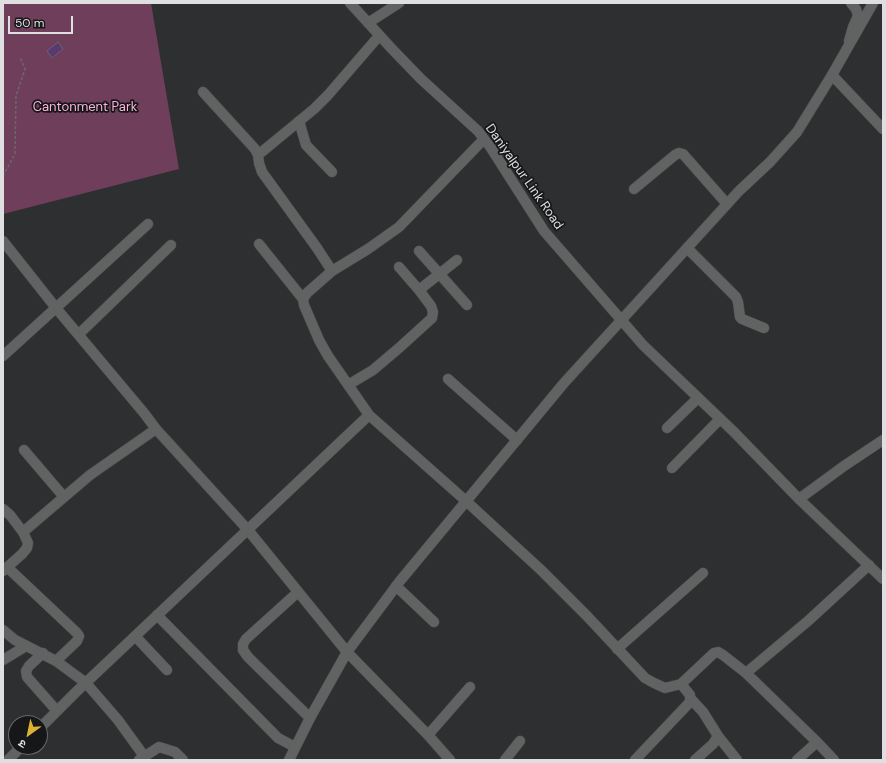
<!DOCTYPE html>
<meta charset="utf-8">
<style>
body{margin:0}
#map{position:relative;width:886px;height:763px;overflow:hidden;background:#2e2f31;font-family:"DM Sans","Noto Sans Devanagari",sans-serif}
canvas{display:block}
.frame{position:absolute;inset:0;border:4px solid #dfdfe1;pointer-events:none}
.north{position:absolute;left:8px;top:715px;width:40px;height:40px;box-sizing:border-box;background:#161718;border:1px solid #666768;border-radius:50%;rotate:213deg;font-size:11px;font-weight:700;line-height:16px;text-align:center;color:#dfdfe1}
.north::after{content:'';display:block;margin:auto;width:14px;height:18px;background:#ddb233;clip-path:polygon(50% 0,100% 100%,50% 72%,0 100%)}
.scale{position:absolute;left:8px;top:16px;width:65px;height:18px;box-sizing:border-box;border:2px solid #dfdfe1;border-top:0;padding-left:5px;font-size:12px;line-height:14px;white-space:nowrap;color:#dfdfe1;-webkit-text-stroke:3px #161718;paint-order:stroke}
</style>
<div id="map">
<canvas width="886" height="763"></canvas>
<div class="frame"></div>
<div class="north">उ</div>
<div class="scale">50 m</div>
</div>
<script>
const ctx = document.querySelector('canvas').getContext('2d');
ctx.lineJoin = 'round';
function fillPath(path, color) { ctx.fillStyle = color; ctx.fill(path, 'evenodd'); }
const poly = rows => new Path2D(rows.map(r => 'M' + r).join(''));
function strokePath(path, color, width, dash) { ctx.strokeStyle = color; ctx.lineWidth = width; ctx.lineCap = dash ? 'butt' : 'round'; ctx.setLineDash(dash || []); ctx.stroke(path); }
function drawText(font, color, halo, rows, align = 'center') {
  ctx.font = font + ' "DM Sans",sans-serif'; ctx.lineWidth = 3.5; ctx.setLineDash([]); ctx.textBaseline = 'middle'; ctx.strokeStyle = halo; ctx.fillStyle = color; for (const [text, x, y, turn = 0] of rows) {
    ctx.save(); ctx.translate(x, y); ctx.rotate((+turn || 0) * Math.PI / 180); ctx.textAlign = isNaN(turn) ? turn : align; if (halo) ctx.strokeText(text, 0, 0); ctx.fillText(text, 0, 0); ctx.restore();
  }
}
fillPath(poly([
 [3,3,151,3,179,169,3,214]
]), '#6f3e5b');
const building = poly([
 [58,42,63,49,52,58,47,51,58,42]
]);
fillPath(building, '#593972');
strokePath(building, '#676568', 1);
const minor = poly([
 [350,3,392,49,421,79,478,131,491,148,544,231,643,345,734,432,799,499,883,579],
 [368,23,399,3],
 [849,41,853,27,858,16,856,9,851,3],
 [832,75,883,129],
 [203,92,255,149,258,155,259,163,262,172,317,248,332,271],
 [299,121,306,145,332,172],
 [484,139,399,227,368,249,332,271,307,293,303,299,304,305,319,340,328,356,369,415,466,501,541,570,587,616,645,678,654,683,665,688,681,684,714,653,718,652,723,655,746,673,817,742,834,760],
 [258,155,314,109,328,95,379,36],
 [634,189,675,155,679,153,683,154,727,204],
 [3,241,56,308,144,413,156,429,248,530,347,652,428,735,450,760],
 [259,244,303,299],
 [687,248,736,297,738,302,740,317,742,319,764,328],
 [419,251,467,305],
 [419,290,457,260],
 [79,334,171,245],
 [3,356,148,224],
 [448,379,517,440],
 [348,385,373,370,399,348,432,318,433,312,431,306,419,290,399,267],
 [667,428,698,398],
 [24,450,64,497],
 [672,468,720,419],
 [799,499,844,466,883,440],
 [3,509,10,515,23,532,28,543,27,548,22,554,3,571],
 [23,532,90,475,156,429],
 [7,567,77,633,79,636,77,641,56,661],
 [396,586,434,622],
 [298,592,246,639,243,644,243,650,248,657,310,718],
 [157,615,278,738,295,747],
 [3,630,15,640,56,661,86,683,118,720,144,756],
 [135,636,167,670],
 [617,649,703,573],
 [43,653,29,666,26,671,27,677,57,711],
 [3,660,26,646],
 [746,673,808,621,869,565],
 [691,699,703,712,718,736,713,744,695,760],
 [40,728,76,692,369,415],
 [428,735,470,687],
 [718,736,737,760],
 [8,760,21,747],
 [139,760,159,747,175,752,183,760],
 [505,760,520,741],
 [635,760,690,702,690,695,681,684],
 [797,760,817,742]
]);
const tertiary = poly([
 [289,760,310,718,347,652,400,581,564,383,739,191,770,162,797,132,832,75,873,3]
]);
strokePath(minor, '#4a4b4d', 11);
strokePath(tertiary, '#4a4b4d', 11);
strokePath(poly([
 [3,176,15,154,16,96,25,69,20,57]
]), '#69696b', 1.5, [3, 2]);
strokePath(minor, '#616262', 10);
strokePath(tertiary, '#616262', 10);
drawText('13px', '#fdb2dd', '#161718', [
 ["Cantonment Park",85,108]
]);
drawText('13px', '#dfdfe1', '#161718', [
 ["Daniyalpur Link Road",524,177,55]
]);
</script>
